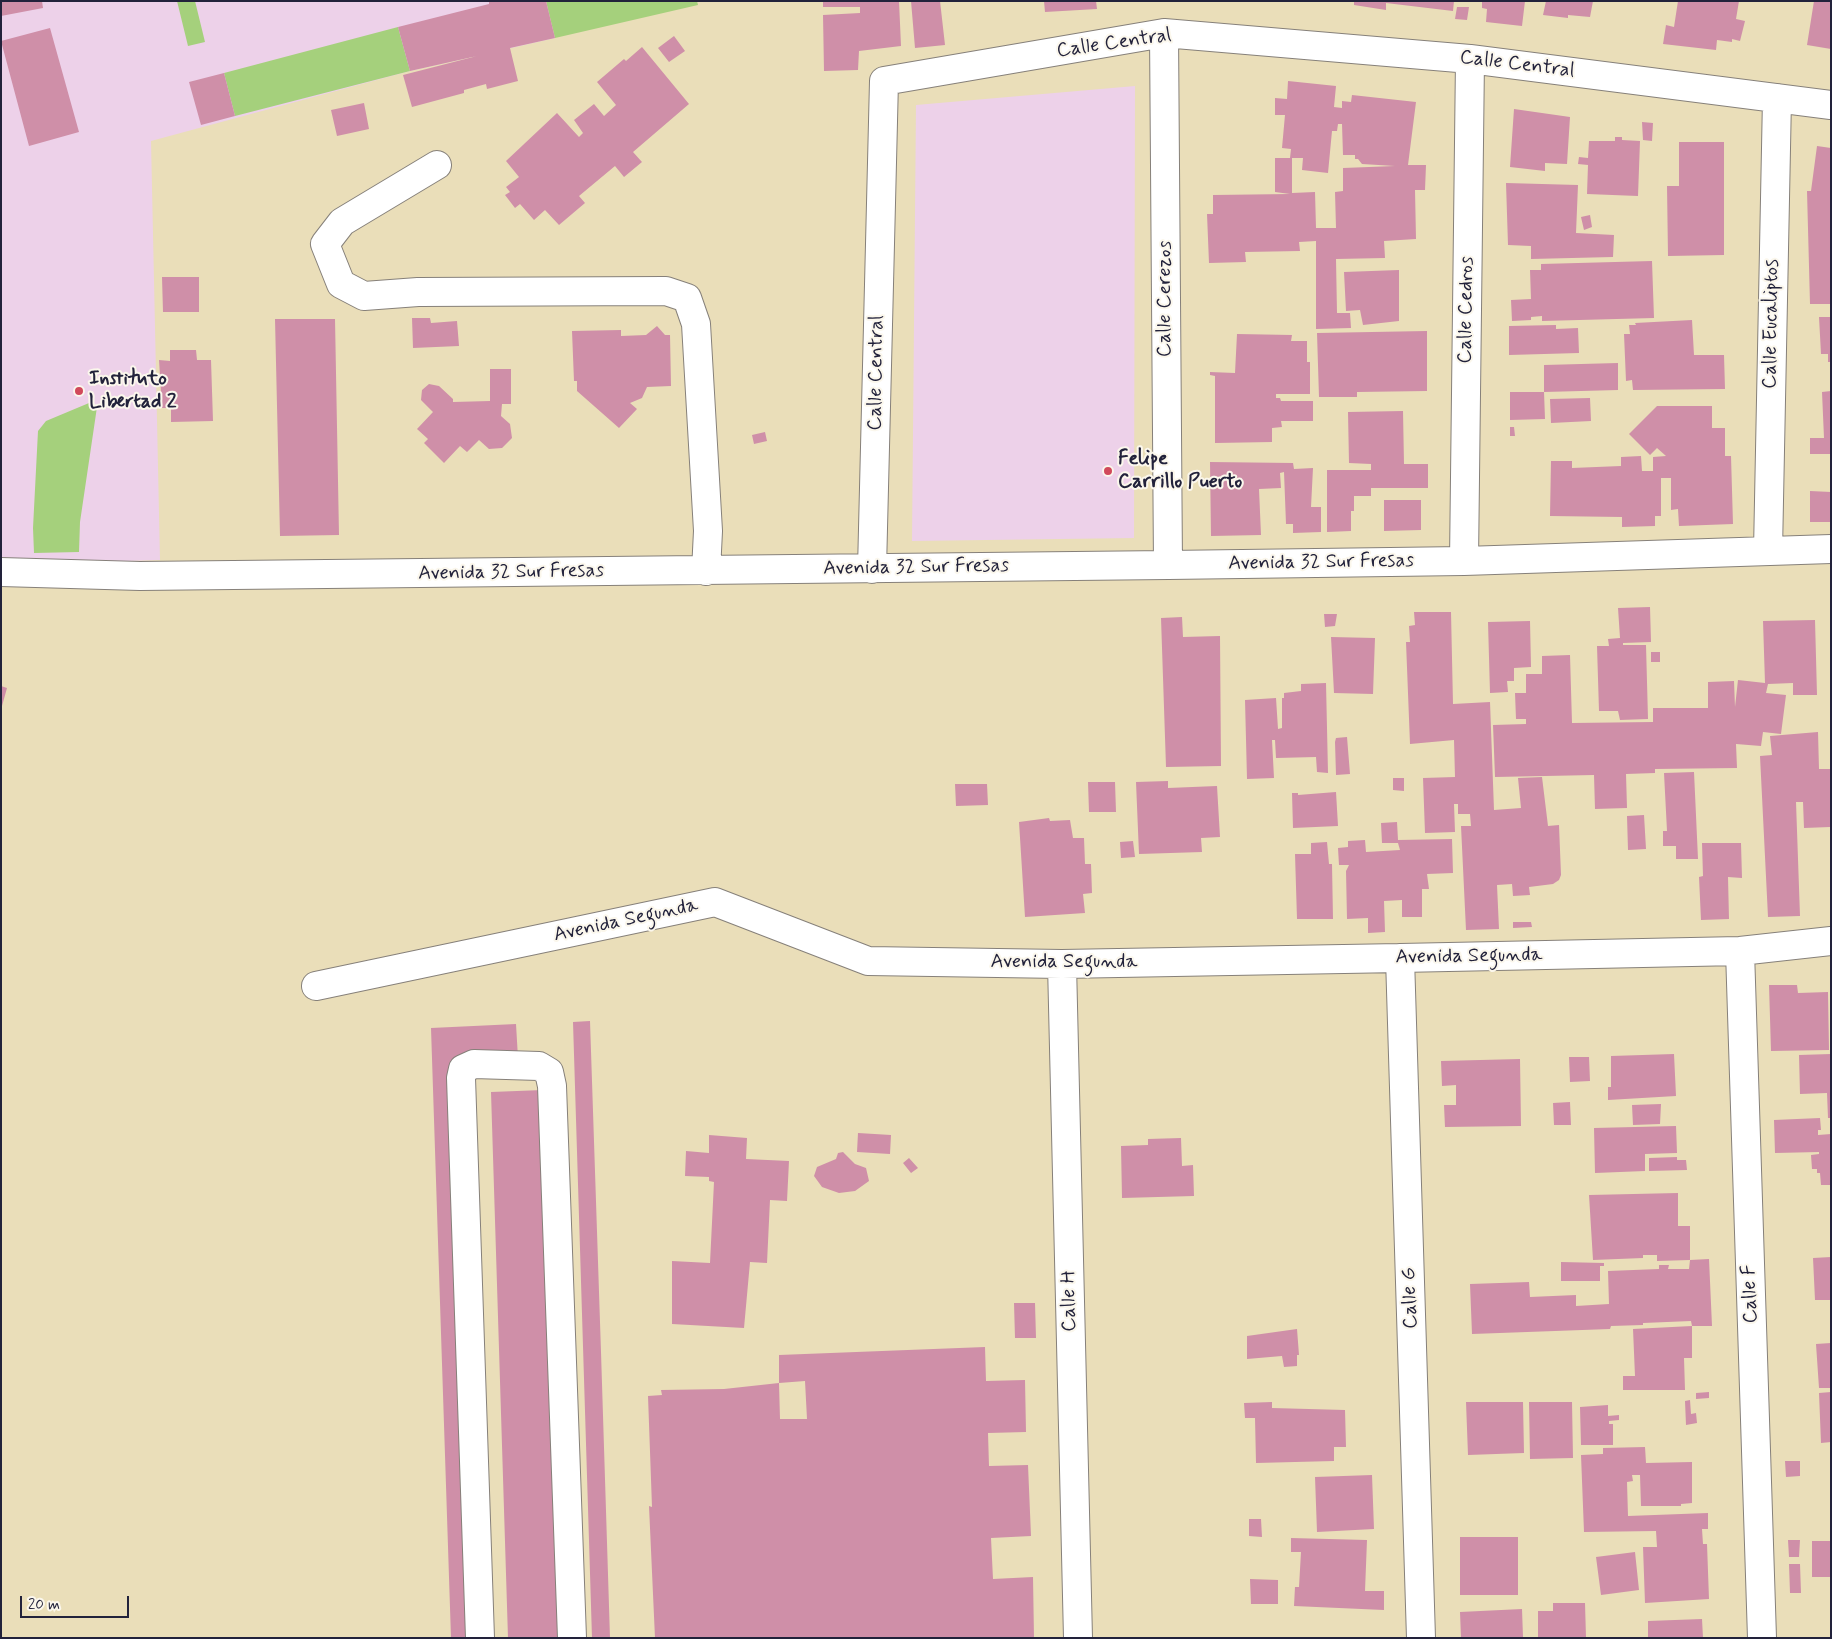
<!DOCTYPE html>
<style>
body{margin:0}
#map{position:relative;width:1832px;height:1639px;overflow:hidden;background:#eadeb9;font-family:Mynerve,sans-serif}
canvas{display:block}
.frame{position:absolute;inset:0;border:2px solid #22223b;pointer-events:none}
.scale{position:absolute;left:20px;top:1596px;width:109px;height:22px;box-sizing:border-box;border:2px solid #22223b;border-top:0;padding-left:6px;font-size:15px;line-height:18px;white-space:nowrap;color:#22223b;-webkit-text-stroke:4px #fbf7ec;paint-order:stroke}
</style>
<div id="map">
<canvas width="1832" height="1639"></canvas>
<div class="frame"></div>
<div class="scale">20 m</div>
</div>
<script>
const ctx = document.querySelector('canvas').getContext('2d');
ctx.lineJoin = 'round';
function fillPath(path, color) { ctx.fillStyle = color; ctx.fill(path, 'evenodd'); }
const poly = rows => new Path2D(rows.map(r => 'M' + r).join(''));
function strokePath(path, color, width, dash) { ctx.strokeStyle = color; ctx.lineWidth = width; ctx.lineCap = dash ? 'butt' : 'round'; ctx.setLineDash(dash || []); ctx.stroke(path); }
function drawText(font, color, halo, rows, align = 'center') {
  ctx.font = font + ' Mynerve,sans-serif'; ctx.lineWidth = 4; ctx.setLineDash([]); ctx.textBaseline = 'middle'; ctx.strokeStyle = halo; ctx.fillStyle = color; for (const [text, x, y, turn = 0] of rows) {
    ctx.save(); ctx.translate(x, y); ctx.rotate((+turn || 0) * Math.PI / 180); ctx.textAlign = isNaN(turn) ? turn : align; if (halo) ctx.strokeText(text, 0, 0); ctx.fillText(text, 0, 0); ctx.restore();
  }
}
fillPath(poly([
 [1,1,546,1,555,38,410,71,151,141,160,560,1,565],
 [1135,86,1134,538,912,541,916,105]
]), '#edd1e9');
fillPath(poly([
 [177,1,195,1,205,42,188,46],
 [546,1,697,1,698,5,555,38],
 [398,27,410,71,235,116,224,73],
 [89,403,97,407,80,522,79,552,34,553,33,528,38,431,46,421]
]), '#a5d07c');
fillPath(poly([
 [1,1,42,1,43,8,1,16],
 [489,1,546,1,555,38,510,48,518,81,487,89,486,84,464,90,464,93,412,107,403,75,477,56,410,71,398,27,489,4],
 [823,1,899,1,901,46,859,51,858,70,824,71,823,15,860,13,860,7,823,7],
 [911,1,940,1,945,45,915,48],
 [1044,1,1096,1,1097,9,1045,12],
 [1354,1,1454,1,1453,11,1386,3,1386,10,1354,5],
 [1482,1,1525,1,1522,26,1486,22,1487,9,1482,8],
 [1546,1,1593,1,1590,17,1568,15,1568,18,1543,15],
 [1678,1,1739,1,1736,19,1745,21,1740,41,1732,39,1732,42,1717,40,1716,50,1663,44,1666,25,1674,27],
 [1814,1,1831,1,1831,49,1807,45],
 [1457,7,1469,7,1467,20,1455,19],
 [50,28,79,132,29,146,1,41],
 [674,36,685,51,669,62,658,48],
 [642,47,689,104,633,152,642,162,624,177,615,166,579,196,585,203,559,225,545,210,534,220,520,204,515,208,505,195,510,192,506,187,519,177,506,161,557,113,579,137,583,133,574,120,594,104,604,116,616,105,597,82,624,59,626,61],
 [224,73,235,116,201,125,189,82],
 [1288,81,1336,86,1334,107,1342,108,1342,101,1351,102,1352,95,1416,102,1408,165,1426,165,1425,190,1415,190,1416,239,1384,241,1385,258,1336,259,1337,313,1350,313,1351,328,1316,329,1316,241,1299,242,1300,251,1245,252,1246,262,1209,263,1207,214,1213,214,1213,195,1290,194,1275,192,1275,158,1292,158,1292,193,1315,192,1316,228,1336,228,1335,192,1343,191,1343,168,1395,166,1362,164,1358,159,1355,159,1355,155,1343,155,1342,124,1338,124,1337,131,1332,131,1328,173,1302,170,1303,158,1290,158,1291,149,1282,148,1285,115,1275,115,1275,98,1287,99],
 [364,103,369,129,337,136,331,110],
 [1514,109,1570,117,1567,164,1545,163,1545,171,1510,167],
 [1642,122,1653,123,1652,141,1643,140],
 [1615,137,1622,137,1622,140,1640,141,1638,196,1587,194,1588,165,1578,164,1579,157,1588,158,1589,141,1615,141],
 [1679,142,1724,142,1724,255,1668,256,1667,186,1679,186],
 [1817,146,1831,148,1831,304,1810,304,1807,191,1811,191],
 [1506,183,1578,185,1576,233,1614,235,1613,257,1531,259,1531,246,1508,245],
 [1590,215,1592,227,1584,230,1581,217],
 [1652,261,1654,318,1542,321,1542,316,1531,317,1531,320,1512,321,1511,300,1531,299,1530,270,1541,270,1541,264],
 [1399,270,1399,321,1363,325,1360,310,1346,311,1344,272],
 [162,277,199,277,199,312,163,312],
 [1819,317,1831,317,1831,362,1828,362,1828,354,1821,354],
 [412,318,430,318,431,323,457,321,459,346,413,348],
 [275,319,335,319,339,535,280,536],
 [1692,320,1694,355,1724,355,1725,389,1633,390,1632,380,1626,381,1624,334,1630,334,1629,325,1636,325,1635,323],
 [1556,325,1556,329,1578,328,1579,353,1509,355,1509,326],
 [657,326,665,335,670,335,671,386,647,387,642,398,630,403,637,409,619,428,577,391,577,381,574,381,572,331,621,330,621,336,646,335],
 [1427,331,1427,391,1357,392,1357,397,1319,397,1317,333],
 [1237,334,1292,335,1291,341,1307,341,1307,362,1310,362,1310,394,1276,394,1276,398,1280,398,1281,401,1313,401,1313,421,1281,421,1282,427,1272,428,1272,442,1215,443,1215,376,1210,375,1210,372,1235,373],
 [170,350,196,350,197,360,211,360,213,421,171,422,171,408,162,408,159,360,170,361],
 [1618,363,1618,390,1544,392,1544,365],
 [490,369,511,369,511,404,502,404,501,416,510,424,512,438,502,448,489,449,479,440,467,452,460,446,444,463,424,443,428,439,417,429,433,412,421,400,422,390,429,384,439,386,453,399,453,402,490,401],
 [1831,391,1831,454,1810,454,1810,438,1824,438,1822,392],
 [1510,392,1544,392,1545,419,1510,420],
 [1590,398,1591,421,1551,423,1550,399],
 [1657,406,1712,406,1712,428,1725,428,1725,456,1731,456,1733,524,1679,526,1678,509,1671,510,1671,478,1661,478,1661,516,1655,516,1655,526,1622,527,1622,517,1550,516,1551,461,1572,461,1572,468,1621,466,1621,457,1641,456,1642,471,1653,471,1653,457,1666,456,1657,448,1650,455,1629,434],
 [1403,411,1404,464,1428,464,1428,488,1371,488,1371,496,1354,496,1354,511,1351,511,1351,531,1327,532,1327,470,1371,470,1371,464,1349,463,1348,412],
 [1510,427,1514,427,1515,436,1510,436],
 [765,432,767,441,754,444,752,435],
 [1210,462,1293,463,1294,469,1313,468,1311,507,1321,507,1321,532,1293,533,1293,524,1286,524,1284,472,1280,473,1281,488,1259,489,1261,535,1211,536],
 [1810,491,1831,492,1831,522,1810,522],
 [1384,500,1421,500,1421,530,1384,531],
 [1650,607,1651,642,1623,643,1623,645,1646,645,1648,719,1620,720,1618,711,1599,711,1597,646,1609,646,1608,639,1620,638,1618,608],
 [1414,612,1451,612,1453,704,1490,702,1494,810,1521,808,1518,778,1542,777,1548,826,1559,825,1561,875,1559,880,1553,884,1529,887,1530,895,1513,896,1512,884,1497,885,1499,929,1466,930,1461,826,1471,826,1470,814,1458,814,1458,804,1454,804,1455,832,1425,833,1423,778,1455,777,1454,740,1410,744,1406,642,1410,642,1409,626,1415,625],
 [1324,614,1337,614,1335,626,1325,627],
 [1182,617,1183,637,1220,636,1221,766,1166,767,1161,618],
 [1815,620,1817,695,1793,695,1793,683,1768,684,1766,693,1786,695,1781,734,1763,732,1761,746,1736,744,1737,768,1655,769,1655,773,1626,774,1627,808,1595,809,1594,775,1495,777,1493,725,1526,724,1526,719,1516,719,1515,693,1526,693,1526,674,1542,674,1542,656,1570,655,1572,723,1653,722,1653,708,1708,708,1708,682,1734,681,1735,707,1738,680,1765,683,1763,621],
 [1530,621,1531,667,1514,668,1514,681,1507,681,1508,692,1490,693,1488,622],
 [1331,637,1375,638,1373,694,1334,693],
 [1651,652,1660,652,1660,662,1651,662],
 [1326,683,1328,773,1317,772,1316,757,1276,758,1275,740,1272,740,1274,778,1247,779,1245,700,1276,698,1278,729,1282,728,1282,698,1284,698,1284,693,1301,691,1301,684],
 [1,686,7,688,2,706,1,706],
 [1818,732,1819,769,1831,769,1830,827,1804,828,1803,802,1796,802,1800,916,1768,917,1760,756,1772,755,1770,736],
 [1347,737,1350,774,1336,775,1335,742,1336,738],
 [1694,772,1698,859,1676,859,1676,846,1663,846,1663,831,1667,831,1664,773],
 [1393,778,1404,778,1404,791,1393,790],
 [1168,781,1168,788,1217,786,1220,837,1201,838,1202,852,1139,854,1136,782],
 [1088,782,1115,782,1116,812,1089,812],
 [955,784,987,784,988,805,956,806],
 [1336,792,1338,826,1293,828,1292,793,1298,793,1298,795],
 [1644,815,1646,849,1628,850,1627,816],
 [1049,818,1050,821,1070,820,1073,838,1084,838,1085,864,1091,864,1092,893,1083,894,1085,913,1025,917,1019,822],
 [1397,822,1398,840,1452,839,1453,873,1427,874,1429,889,1422,889,1422,917,1402,917,1402,900,1384,901,1385,932,1368,933,1368,918,1347,919,1346,871,1349,865,1339,865,1338,848,1348,847,1348,841,1365,840,1366,852,1400,850,1398,843,1382,843,1381,823],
 [1133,841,1135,857,1121,858,1120,842],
 [1327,842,1329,864,1332,864,1333,919,1297,919,1295,854,1311,854,1311,843],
 [1702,843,1741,843,1742,878,1728,877,1729,919,1701,920,1699,877,1703,876],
 [1513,922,1531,922,1532,927,1513,928],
 [1769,985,1797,985,1798,993,1828,992,1829,1050,1771,1051],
 [590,1021,601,1352,610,1638,592,1638,573,1022],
 [516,1024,518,1058,460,1060,478,1638,451,1638,431,1028],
 [1674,1054,1676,1096,1608,1100,1608,1087,1611,1087,1611,1056],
 [1831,1054,1831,1118,1828,1118,1827,1093,1800,1094,1799,1055],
 [1569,1057,1589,1057,1590,1081,1570,1082],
 [1520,1059,1521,1126,1445,1127,1444,1105,1456,1105,1456,1085,1442,1086,1441,1061],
 [543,1090,561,1638,508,1638,491,1092],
 [1570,1102,1571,1125,1554,1125,1553,1103],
 [1661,1104,1660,1124,1633,1125,1632,1105],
 [1820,1118,1821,1130,1818,1130,1818,1135,1831,1134,1831,1185,1821,1185,1820,1173,1817,1173,1817,1169,1812,1169,1811,1155,1819,1154,1819,1152,1775,1153,1774,1120],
 [1676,1126,1677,1153,1645,1154,1645,1171,1595,1173,1594,1128],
 [858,1133,891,1135,890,1154,857,1152],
 [709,1135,747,1138,746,1159,789,1161,787,1201,770,1200,767,1263,750,1262,744,1328,672,1324,672,1261,710,1263,714,1182,709,1181,709,1177,685,1176,686,1151,709,1153],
 [1181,1138,1182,1166,1193,1165,1194,1196,1122,1198,1121,1146,1148,1145,1148,1139],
 [843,1152,855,1164,866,1168,869,1181,855,1191,839,1193,822,1187,814,1176,817,1167,836,1159,838,1153],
 [1677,1157,1677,1160,1686,1160,1687,1170,1649,1171,1649,1158],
 [909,1158,918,1168,911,1173,903,1163],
 [1678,1193,1678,1226,1690,1226,1690,1260,1709,1259,1712,1326,1692,1326,1692,1358,1684,1358,1685,1390,1623,1390,1623,1376,1635,1376,1633,1329,1692,1326,1691,1321,1643,1323,1643,1325,1611,1326,1610,1329,1472,1334,1470,1284,1529,1282,1530,1297,1576,1295,1576,1306,1609,1304,1608,1271,1659,1269,1659,1265,1669,1265,1668,1269,1689,1269,1690,1260,1657,1261,1657,1255,1643,1255,1643,1258,1593,1260,1589,1195],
 [1831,1257,1831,1300,1815,1300,1813,1258],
 [1561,1262,1604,1263,1604,1266,1600,1266,1600,1281,1561,1281],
 [1014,1303,1035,1303,1036,1338,1015,1338],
 [1297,1329,1299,1355,1297,1355,1297,1366,1284,1367,1282,1356,1247,1359,1247,1336],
 [1831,1343,1831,1388,1819,1388,1816,1344],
 [985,1347,986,1381,1025,1380,1026,1432,988,1433,989,1466,1028,1465,1031,1536,991,1538,993,1579,1033,1577,1034,1638,655,1638,649,1506,652,1507,648,1396,662,1395,661,1390,724,1389,779,1383,780,1419,807,1419,805,1381,779,1383,779,1355],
 [1709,1392,1709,1398,1696,1399,1696,1393],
 [1831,1392,1831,1442,1821,1443,1819,1393],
 [1690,1400,1691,1414,1696,1413,1697,1423,1686,1425,1685,1401],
 [1272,1402,1272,1408,1345,1410,1346,1447,1334,1447,1334,1461,1256,1463,1255,1418,1245,1418,1244,1403],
 [1466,1402,1523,1402,1524,1453,1468,1455],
 [1529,1402,1572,1402,1573,1458,1530,1459],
 [1608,1405,1608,1416,1619,1415,1619,1420,1609,1421,1609,1424,1613,1424,1613,1445,1581,1445,1580,1407],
 [1645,1447,1646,1463,1692,1462,1692,1503,1681,1504,1681,1506,1641,1506,1640,1475,1632,1475,1633,1481,1627,1482,1628,1516,1708,1513,1708,1529,1702,1529,1703,1544,1707,1544,1709,1599,1645,1603,1643,1547,1657,1547,1656,1531,1584,1532,1581,1455,1603,1454,1603,1448],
 [1785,1461,1800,1461,1800,1476,1786,1477],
 [1372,1475,1374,1529,1317,1532,1315,1477],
 [1249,1519,1261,1519,1262,1537,1249,1536],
 [1460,1537,1518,1537,1518,1595,1460,1595],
 [1291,1538,1367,1540,1365,1591,1384,1591,1384,1610,1294,1606,1295,1587,1299,1587,1301,1552,1291,1552],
 [1788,1540,1800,1540,1799,1557,1789,1557],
 [1812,1541,1831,1541,1831,1577,1812,1577],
 [1635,1552,1639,1590,1601,1595,1596,1557],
 [1789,1564,1800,1564,1801,1593,1790,1593],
 [1250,1579,1278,1580,1278,1604,1251,1604],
 [1553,1603,1585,1603,1586,1638,1538,1638,1538,1611,1553,1611],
 [1522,1609,1523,1637,1461,1638,1460,1612],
 [1702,1619,1703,1638,1648,1638,1648,1621]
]), '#cf8fa8');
const minor = poly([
 [1164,33,1168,565],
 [437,165,342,222,325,244,341,284,364,296,418,292,666,291,687,298,696,324,708,531,706,571],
 [1768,551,1777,98],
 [1464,561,1470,59],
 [872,569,884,81,1164,33,1470,59,1831,105],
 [1,572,140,576,1168,565,1464,561,1831,549],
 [1740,951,1762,1638],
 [1400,958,1421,1638],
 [1062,964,1078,1638],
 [316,986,715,902,868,961,1062,964,1400,958,1740,951,1831,941],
 [480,1638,461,1078,463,1069,474,1064,539,1066,549,1072,552,1086,572,1638]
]);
strokePath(minor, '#86807a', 30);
strokePath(minor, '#fff', 28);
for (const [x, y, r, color] of [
 [79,391,5,"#d1495b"],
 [1108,471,5,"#d1495b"]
]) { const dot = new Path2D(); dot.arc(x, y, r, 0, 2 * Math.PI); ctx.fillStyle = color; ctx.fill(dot); strokePath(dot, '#fbf7ec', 2); }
drawText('20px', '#22223b', '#fbf7ec', [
 ["Calle Central",1114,44,-8],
 ["Calle Central",1517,65,7],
 ["Calle Cerezos",1166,299,-90],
 ["Calle Cedros",1467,310,-89],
 ["Calle Eucaliptos",1772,324,-89],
 ["Calle Central",877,373,-89],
 ["Avenida 32 Sur Fresas",1321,563,-1],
 ["Avenida 32 Sur Fresas",916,568,-1],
 ["Avenida 32 Sur Fresas",511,573,-1],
 ["Avenida Segunda",626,921,-12],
 ["Avenida Segunda",1469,957,-1],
 ["Avenida Segunda",1064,963],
 ["Calle F",1751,1294,-92],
 ["Calle G",1411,1298,-92],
 ["Calle H",1070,1301,-91]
]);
drawText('bold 20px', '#22223b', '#fbf7ec', [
 ["Instituto",89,380],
 ["Libertad 2",89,403],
 ["Felipe",1118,460],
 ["Carrillo Puerto",1118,483]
], 'left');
</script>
